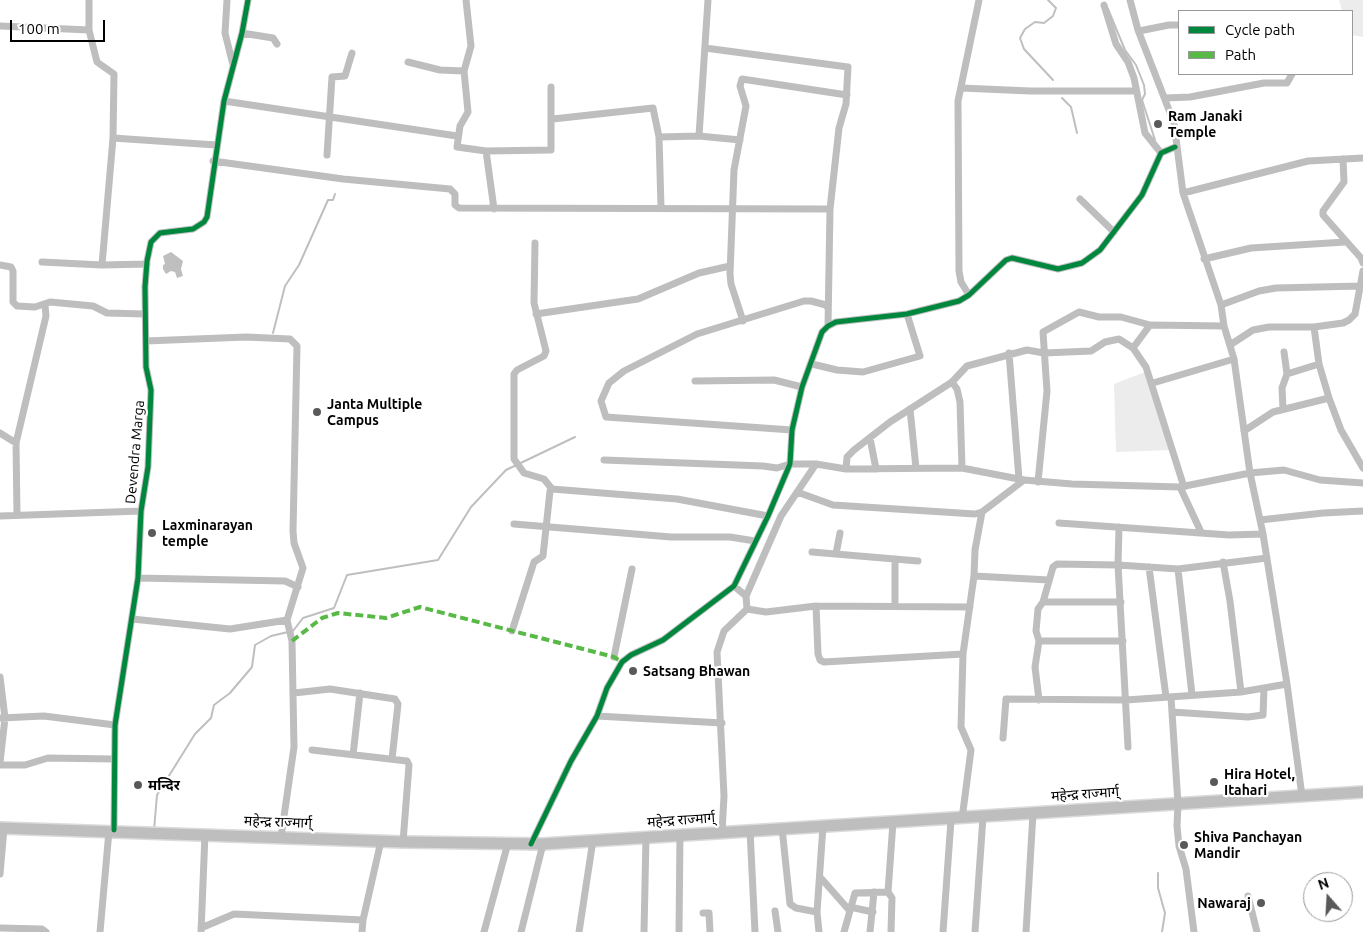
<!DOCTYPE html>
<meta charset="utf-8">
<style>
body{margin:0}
#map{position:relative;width:1363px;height:932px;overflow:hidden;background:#fff;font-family:Ubuntu,sans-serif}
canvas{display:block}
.legend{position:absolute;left:1178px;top:10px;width:175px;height:65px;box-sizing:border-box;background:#fff;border:1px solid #999;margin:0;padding:6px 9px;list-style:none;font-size:15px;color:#000}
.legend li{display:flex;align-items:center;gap:10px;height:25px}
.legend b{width:25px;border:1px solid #999}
.north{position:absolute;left:1303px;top:872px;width:50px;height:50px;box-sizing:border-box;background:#fff;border:1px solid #999;border-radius:50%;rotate:341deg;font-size:14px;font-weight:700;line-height:20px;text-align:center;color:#000}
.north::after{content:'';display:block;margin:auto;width:18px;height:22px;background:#595959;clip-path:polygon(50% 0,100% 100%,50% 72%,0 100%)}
.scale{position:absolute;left:10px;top:20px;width:95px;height:22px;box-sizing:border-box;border:2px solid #000;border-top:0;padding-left:6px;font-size:15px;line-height:18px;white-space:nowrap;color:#000;-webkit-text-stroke:4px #fff;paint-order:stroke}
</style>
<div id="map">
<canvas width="1363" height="932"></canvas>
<ul class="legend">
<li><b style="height:6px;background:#00873e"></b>Cycle path</li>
<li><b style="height:6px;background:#58b947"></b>Path</li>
</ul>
<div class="north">N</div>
<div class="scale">100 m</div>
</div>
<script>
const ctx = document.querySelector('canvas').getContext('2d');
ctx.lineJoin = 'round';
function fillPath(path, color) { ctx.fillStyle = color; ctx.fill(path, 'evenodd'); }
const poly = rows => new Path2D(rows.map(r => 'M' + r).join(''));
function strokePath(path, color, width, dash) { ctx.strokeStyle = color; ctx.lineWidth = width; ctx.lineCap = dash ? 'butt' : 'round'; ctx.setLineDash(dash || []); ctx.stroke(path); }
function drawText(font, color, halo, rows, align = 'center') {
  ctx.font = font + ' Ubuntu,"Noto Sans Devanagari",sans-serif'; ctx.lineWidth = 4.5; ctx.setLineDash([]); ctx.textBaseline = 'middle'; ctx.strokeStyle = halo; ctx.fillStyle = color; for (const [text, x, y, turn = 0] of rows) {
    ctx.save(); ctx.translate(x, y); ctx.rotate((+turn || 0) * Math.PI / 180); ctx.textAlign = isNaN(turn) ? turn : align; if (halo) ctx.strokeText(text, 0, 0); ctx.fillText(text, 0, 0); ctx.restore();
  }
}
fillPath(poly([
 [1339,0,1363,0,1363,37,1352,35,1352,11,1342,11],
 [1145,372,1171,450,1116,452,1114,384]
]), '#ececec');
fillPath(poly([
 [171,252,183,261,181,269,183,276,177,278,175,272,171,271,166,274,163,269,163,265,165,264,163,256]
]), '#bfbfbf');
strokePath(poly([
 [1048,0,1056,8,1053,16,1044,23,1035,22,1025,29,1020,38,1024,49,1053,80],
 [1108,9,1125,50,1136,65,1144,85,1145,94,1142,100,1155,140],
 [1062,98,1071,107,1077,133],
 [273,333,285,286,299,265,328,200,333,200,335,194],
 [293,631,303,618,334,608,347,575,438,560,471,507,506,470,575,437],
 [154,830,157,795,195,734,211,718,214,705,230,693,252,667,255,645,271,636,288,632],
 [1158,873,1158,888,1165,913,1162,932]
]), '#bfbfbf', 2);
const trunk = poly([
 [0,828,403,842,543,844,1363,792]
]);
strokePath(trunk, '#dbdbdb', 14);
strokePath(poly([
 [89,0,89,30,97,62,114,74,113,138],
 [227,0,225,33,233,65],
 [466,0,471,46,464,71,468,112,460,126,457,147,486,151,551,150,551,87],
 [1130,0,1138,30,1174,123,1183,193,1221,305,1224,326,1234,359,1250,473,1263,534,1287,684,1302,796],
 [1104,5,1116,44,1128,62,1134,78,1145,133,1161,153],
 [0,26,89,30],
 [1139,31,1169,25,1179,25],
 [242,33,273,38,277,44],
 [705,48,848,67,846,104,839,128,830,209,828,326],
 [408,62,440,70,464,71],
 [961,88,1030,91,1136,91],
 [1165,98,1190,97,1264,83,1287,83,1292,74],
 [224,101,457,136],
 [553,119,653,108,659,137,661,207],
 [699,136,708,0],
 [659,137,699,136,740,140],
 [486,151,494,209],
 [327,155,332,77,345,76,352,53],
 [1343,159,1344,182,1323,211,1323,215,1361,258,1363,263],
 [213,161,343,179,450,189,455,194,455,205,459,208,830,209],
 [1183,193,1308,161,1363,158],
 [1080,199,1114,232],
 [535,243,534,303,546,351,544,356,517,370,514,374,514,459,524,473,544,479,552,489],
 [1204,259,1251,248,1345,242],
 [42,262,102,265],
 [147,264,102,265,113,138,216,145],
 [0,265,11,267,13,271,13,302,17,306,35,307,50,302,93,306,107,313,145,314],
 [969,295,961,282,959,271,958,101,979,0],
 [1221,305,1259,291,1276,288,1361,286],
 [536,314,638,299,699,273,730,266],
 [743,321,731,284,730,274,734,170,746,106,740,86,742,79,847,95],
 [1314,327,1319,364,1329,398,1341,430,1363,468],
 [146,341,246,337,290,339,297,346,293,531,294,543,303,568,287,620,292,641,294,747,281,837],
 [1230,345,1253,330,1269,327,1314,327,1343,323,1349,320,1355,314,1363,271],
 [1133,348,1150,325,1224,326],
 [1009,353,1019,479],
 [812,364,837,370,863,372,920,356,907,314],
 [1287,374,1319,364],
 [695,381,774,380,802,387],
 [952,382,957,389,960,402,962,468],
 [1153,383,1234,359],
 [910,409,916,468],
 [1283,409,1282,388,1287,374,1284,352],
 [792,430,606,417,601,401,609,383,624,371,697,334,804,301,811,301,826,305,828,308],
 [1244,431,1273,412,1329,398],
 [0,433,16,443],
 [870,438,876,469],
 [604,460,763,466,777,468,790,464,816,464,846,469,962,468,1024,480,1072,484,1180,487,1250,473,1284,470,1320,480,1363,483],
 [846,469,847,457,854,450,890,422,952,382,967,366,1027,350,1044,353,1091,351,1105,342,1119,339,1133,348,1146,367,1184,487],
 [1038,482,1047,391,1043,332,1079,312,1099,317,1121,317,1150,325],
 [1180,487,1201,532],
 [797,492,833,505,975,514,982,512,1024,480],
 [17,515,16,443,46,316,45,305],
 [0,516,141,511],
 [1260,520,1323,513,1363,511],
 [1059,523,1229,535,1263,534],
 [514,524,671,537,730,537,755,541],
 [1119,527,1118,565,1128,747],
 [812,552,918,561],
 [836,554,840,533],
 [895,559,895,606],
 [1223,562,1230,601,1241,692],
 [1149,567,1166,697],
 [1178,569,1192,695],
 [974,576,1049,580],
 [138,578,285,581,298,587],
 [746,596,781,516,816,464],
 [1043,602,1121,602],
 [816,606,818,654,820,660,824,662,963,654],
 [747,609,766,612,816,606,970,607],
 [132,619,230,629,287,620],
 [512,631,534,562,543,556,550,491,552,489,677,499,768,516],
 [1039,641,1123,641],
 [614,657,632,569],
 [0,677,5,718,0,762],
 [294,693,330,689,395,699,398,704,392,759],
 [1171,697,1178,804,1177,826,1179,846,1186,869,1194,932],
 [1039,700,1035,667,1039,641,1036,631,1038,609,1043,602,1053,567,1057,564,1118,565,1178,569,1267,558],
 [1172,712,1248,717,1263,715,1264,688],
 [597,716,722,723],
 [0,718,44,716,115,725],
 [1003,738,1006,699,1126,700,1241,692,1287,684],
 [312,750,407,761,409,765,403,842],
 [353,755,360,693],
 [0,765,25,765,48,758,113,759],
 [962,819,971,750,961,727,963,654,974,576,975,550,982,512],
 [782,828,790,904,796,908,817,912,819,932],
 [114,830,115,725,138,578,141,511,148,467,151,390,146,367,145,287,147,261,151,242,160,233,193,229,204,222,207,217,224,101,242,33,248,0],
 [750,830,755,932],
 [722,832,724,796,717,652,724,631,747,609,746,596,734,586],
 [531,844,571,761,597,716,607,688,622,662,631,655,663,640,734,586,768,516,790,464,792,430,802,387,822,332,828,326,836,322,907,314,959,301,969,295,1006,260,1012,258,1058,269,1082,263,1100,250,1142,195,1161,153,1175,147],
 [0,874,4,828],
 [820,877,849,910],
 [1248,896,1257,932],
 [850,907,873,912],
 [775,911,778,932],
 [817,912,823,826],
 [703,913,709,913,710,932],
 [0,928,42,929,46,932],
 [201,928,234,914,363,920],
 [100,932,109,831],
 [201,932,205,834],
 [362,932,363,920,381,841],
 [484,932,508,843],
 [521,932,543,844],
 [579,932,593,840],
 [644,932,646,837],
 [679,932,680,835],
 [844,932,855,893,888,892],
 [870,932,874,892],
 [891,932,892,898,888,892,893,822],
 [943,932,951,820],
 [975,932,983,817],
 [1026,932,1033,813]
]), '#bebebe', 7);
strokePath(trunk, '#bebebe', 11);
strokePath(poly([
 [292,641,322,618,338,613,386,618,420,607,614,657,622,662]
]), '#58b947', 4, [8, 4]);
strokePath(poly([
 [114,830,115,725,138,578,141,511,148,467,151,390,146,367,145,287,147,261,151,242,160,233,193,229,204,222,207,217,224,101,242,33,248,0],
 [531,844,571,761,597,716,607,688,622,662,631,655,663,640,734,586,768,516,790,464,792,430,802,387,822,332,828,326,836,322,907,314,959,301,969,295,1006,260,1012,258,1058,269,1082,263,1100,250,1142,195,1161,153,1175,147]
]), '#00873e', 5);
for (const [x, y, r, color] of [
 [1158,124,5,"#595959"],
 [317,412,5,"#595959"],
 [152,533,5,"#595959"],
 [633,671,5,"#595959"],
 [1214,782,5,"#595959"],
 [138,785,5,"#595959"],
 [1184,845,5,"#595959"],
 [1261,903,5,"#595959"]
]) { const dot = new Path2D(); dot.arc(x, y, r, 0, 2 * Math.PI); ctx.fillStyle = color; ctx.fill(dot); strokePath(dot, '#fff', 2); }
drawText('bold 14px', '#000', '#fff', [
 ["Ram Janaki",1168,116],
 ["Temple",1168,132],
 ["Janta Multiple",327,404],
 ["Campus",327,420],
 ["Laxminarayan",162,525],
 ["temple",162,541],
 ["Satsang Bhawan",643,671],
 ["Hira Hotel,",1224,774],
 ["Itahari",1224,790],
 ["मन्दिर",148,785],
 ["Shiva Panchayan",1194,837],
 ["Mandir",1194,853],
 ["Nawaraj",1251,903,"right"]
], 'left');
drawText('14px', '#000', '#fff', [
 ["Devendra Marga",135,452,-85],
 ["महेन्द्र राज्मार्ग्",1085,794,-4],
 ["महेन्द्र राज्मार्ग्",681,820,-4],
 ["महेन्द्र राज्मार्ग्",278,822,2]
]);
</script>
